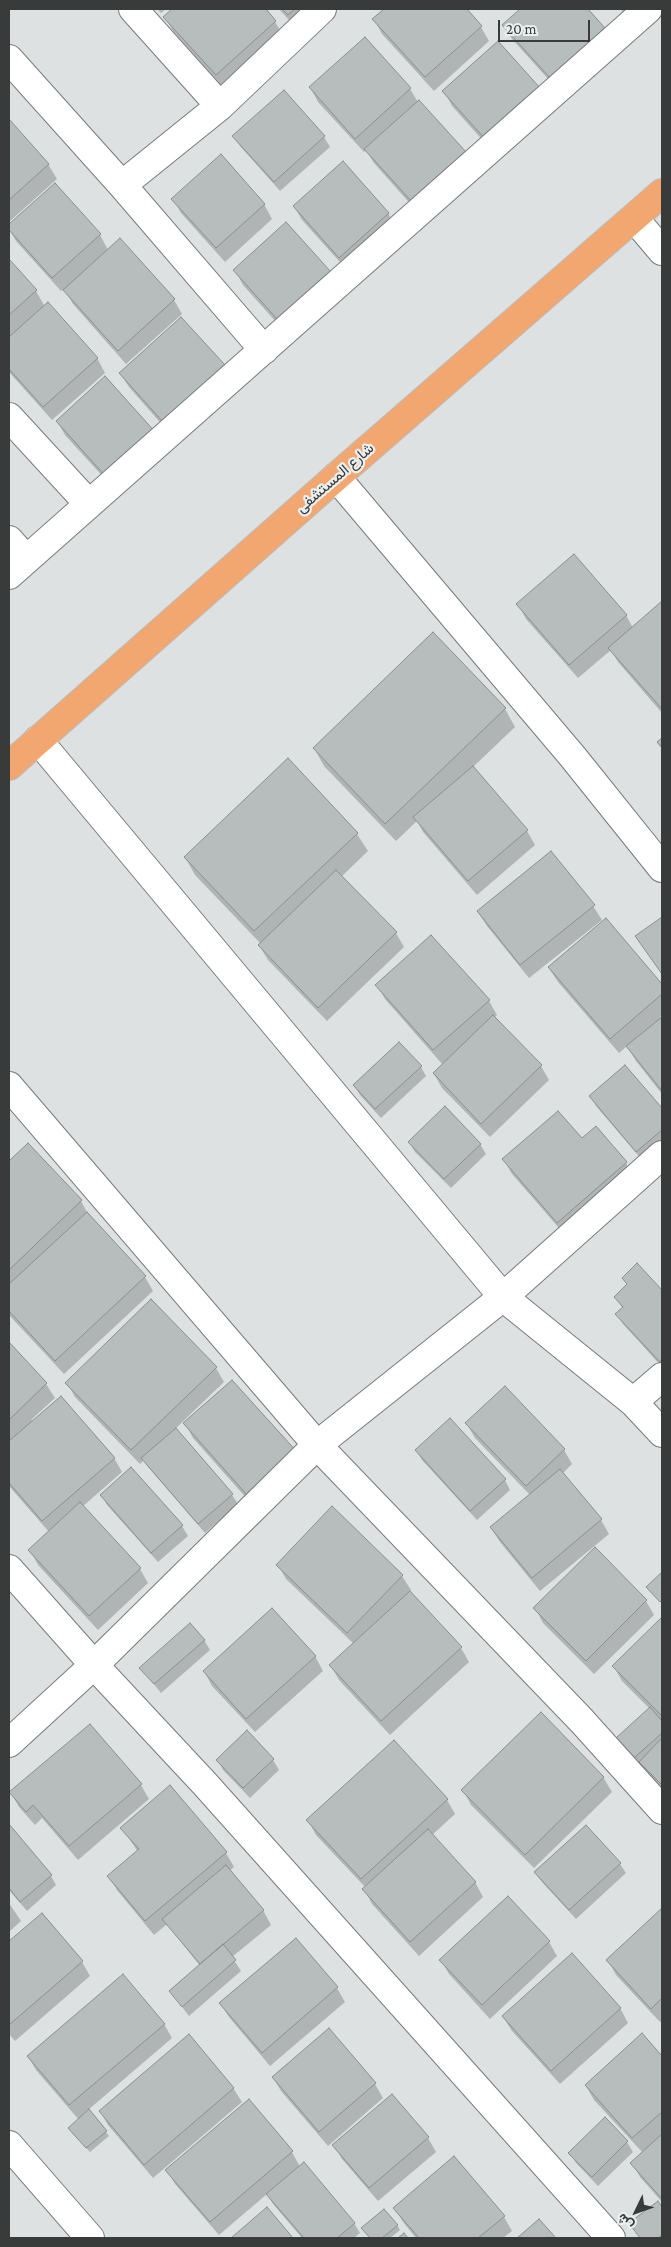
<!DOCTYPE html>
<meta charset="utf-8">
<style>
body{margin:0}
#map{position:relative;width:671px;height:2247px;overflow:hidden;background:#dde1e1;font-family:"Crimson Pro",Vazirmatn,serif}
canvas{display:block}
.frame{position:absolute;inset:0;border:10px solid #393b3b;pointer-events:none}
.north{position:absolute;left:611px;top:2187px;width:50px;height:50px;-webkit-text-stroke:4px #eaefef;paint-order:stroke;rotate:228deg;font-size:14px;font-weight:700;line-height:20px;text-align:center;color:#393b3b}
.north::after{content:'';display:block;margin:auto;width:18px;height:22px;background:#393b3b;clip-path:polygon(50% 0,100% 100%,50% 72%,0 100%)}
.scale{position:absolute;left:498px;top:20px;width:92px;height:22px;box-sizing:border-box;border:2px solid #393b3b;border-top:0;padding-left:6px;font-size:15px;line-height:18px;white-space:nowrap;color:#393b3b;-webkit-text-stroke:4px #eaefef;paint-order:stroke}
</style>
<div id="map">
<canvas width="671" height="2247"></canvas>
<div class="frame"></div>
<div class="north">ش</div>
<div class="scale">20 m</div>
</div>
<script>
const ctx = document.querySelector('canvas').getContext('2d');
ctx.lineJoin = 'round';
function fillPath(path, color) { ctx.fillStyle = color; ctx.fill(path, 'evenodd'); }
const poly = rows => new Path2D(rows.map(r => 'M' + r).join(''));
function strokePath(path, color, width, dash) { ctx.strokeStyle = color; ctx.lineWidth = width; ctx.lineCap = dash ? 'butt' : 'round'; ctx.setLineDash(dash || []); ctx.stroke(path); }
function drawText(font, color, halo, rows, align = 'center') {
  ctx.font = font + ' "Crimson Pro",Vazirmatn,serif'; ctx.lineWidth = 4.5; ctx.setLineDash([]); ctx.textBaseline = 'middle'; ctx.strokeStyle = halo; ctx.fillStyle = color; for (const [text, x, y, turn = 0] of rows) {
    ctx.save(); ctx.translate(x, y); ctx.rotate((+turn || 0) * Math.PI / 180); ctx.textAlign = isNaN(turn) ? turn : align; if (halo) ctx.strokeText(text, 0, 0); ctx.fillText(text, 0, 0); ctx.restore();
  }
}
fillPath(poly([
 [157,9,166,9,161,13],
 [174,9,264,9,275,22,284,36,225,89,173,31,165,17],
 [279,9,319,9,297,29],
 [386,9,465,9,481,27,489,41,434,91,382,34,374,19],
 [522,9,587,9,604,29,613,43,559,91,512,39,504,25],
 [620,9,638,9,628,18],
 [498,42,494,153,452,106,444,91],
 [310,87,410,89,418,102,421,216,374,163,366,150,364,152,318,102],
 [9,120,48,164,57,179,9,222],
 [234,136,324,137,330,147,280,191,240,146],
 [54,185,100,235,108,250,174,300,182,314,126,364,73,304,64,289,61,291,16,241,9,229,9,226],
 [173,199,264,204,272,219,225,262,181,213],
 [294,206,388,213,396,228,348,271,302,220],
 [286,224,286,333,243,285,235,270],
 [9,261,36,291,45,307,97,358,105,373,52,420,9,372],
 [120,373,233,381,172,436,129,387],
 [105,378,116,491,65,435,57,421],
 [662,602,662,713,618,662,611,650,578,678,526,619,518,604,626,615,633,628],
 [505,709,515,727,473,767,527,831,535,845,477,895,423,832,417,821,396,841,324,766,314,748],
 [288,760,357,834,368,851,341,877,396,933,404,947,327,1021,268,960,259,945,261,944,195,875,185,857],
 [593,906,602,920,529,978,487,926,478,912],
 [662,918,662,974,637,937],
 [606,920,662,986,662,1015,660,1017,662,1018,662,1094,636,1061,627,1046,619,1053,558,982,549,968],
 [377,985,489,1001,497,1015,494,1018,541,1066,549,1080,490,1137,442,1088,434,1074,443,1065,385,999],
 [421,1067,426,1076,381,1118,360,1095,354,1085],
 [625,1067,662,1110,662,1144,643,1161,596,1106,591,1096],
 [582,1140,626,1163,634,1177,566,1236,512,1174,504,1160],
 [409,1142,480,1144,486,1154,451,1188,415,1152],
 [28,1145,81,1201,89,1216,145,1277,153,1291,64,1374,9,1315,9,1163],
 [637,1265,662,1292,662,1367,623,1324,617,1314,623,1309,616,1297,628,1286,623,1278],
 [9,1344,46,1384,55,1398,31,1420,114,1458,122,1472,82,1507,140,1569,148,1583,98,1630,38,1565,30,1550,49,1532,9,1486],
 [216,1368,224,1382,175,1429,232,1495,238,1504,205,1533,149,1468,144,1460,140,1464,75,1397,67,1383],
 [232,1381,257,1510,193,1438,185,1423],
 [467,1424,564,1450,572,1464,562,1474,601,1520,609,1534,540,1591,500,1542,491,1528,530,1495,475,1438],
 [416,1450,505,1480,510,1490,477,1520,422,1460],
 [102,1495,182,1526,188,1536,158,1562,107,1505],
 [278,1565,402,1576,411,1590,409,1591,461,1648,469,1662,390,1735,339,1680,331,1666,354,1644,286,1579],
 [646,1601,654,1615,594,1674,543,1623,535,1608],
 [662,1619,662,1790,648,1776,643,1766,641,1768,623,1748,617,1738,650,1709,622,1681,614,1667],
 [204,1640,210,1650,161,1693,141,1668],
 [315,1656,323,1671,255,1732,212,1686,204,1671],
 [90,1725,141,1785,149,1799,78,1860,42,1818,35,1825,19,1807,11,1793],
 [218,1760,273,1760,279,1770,250,1798,223,1770],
 [603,1777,612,1792,534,1868,471,1805,463,1790],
 [447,1800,455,1814,432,1835,475,1882,483,1897,419,1956,372,1904,364,1889,366,1888,316,1835,308,1820],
 [9,1826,51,1876,56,1885,27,1911,9,1890],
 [122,1828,226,1853,234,1867,229,1871,263,1910,271,1925,232,1957,241,1971,189,2016,170,1991,200,1966,167,1924,154,1935,117,1890,109,1876,138,1852],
 [620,1864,626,1873,576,1919,542,1882,536,1873],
 [508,1897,549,1942,557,1956,490,2019,449,1974,441,1960],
 [9,1903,21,1921,9,1932],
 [662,1909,662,2020,660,2022,616,1975,608,1960],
 [42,1914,82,1962,90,1976,15,2041,9,2034,9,1942],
 [295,1939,337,1988,345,2002,270,2066,229,2017,220,2003],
 [620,2008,628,2023,560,2084,512,2031,503,2017],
 [164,2024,172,2038,88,2110,109,2136,90,2152,72,2133,79,2120,36,2070,28,2056],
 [329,2030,375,2084,383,2098,328,2146,281,2091,273,2077],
 [642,2035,662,2058,662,2202,640,2177,632,2163,643,2153,594,2100,586,2086],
 [233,2088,242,2102,153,2178,108,2125,100,2111],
 [248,2100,292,2152,300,2167,354,2223,360,2233,354,2238,302,2238,273,2204,267,2194,219,2235,175,2184,167,2170],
 [428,2138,436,2152,378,2201,342,2159,334,2145],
 [627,2142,633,2152,598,2186,576,2163,570,2153],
 [658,2203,662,2209,662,2238,640,2238,630,2224],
 [395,2208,504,2217,512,2231,503,2238,416,2238,403,2222],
 [267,2209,291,2238,232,2238],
 [397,2225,400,2230,390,2238,370,2238,366,2233]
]), '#0003');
const building = poly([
 [172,9,266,9,276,21,216,75,163,17,172,9],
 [282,9,295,9,288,15,282,9],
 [384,9,467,9,482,26,425,77,372,19,384,9],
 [520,9,588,9,605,28,550,78,502,25,520,9],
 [365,37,411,88,355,139,309,87,365,37],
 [498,41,541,89,485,139,442,91,498,41],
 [284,90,325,136,274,182,232,136,284,90],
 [419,100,467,153,412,202,364,149,419,100],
 [9,119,49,164,9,200,9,119],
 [221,154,265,204,216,248,171,199,221,154],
 [343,161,389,213,339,258,293,206,343,161],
 [55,183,101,234,52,278,9,230,9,224,55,183],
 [286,222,331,272,278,320,233,270,286,222],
 [120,238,175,299,118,351,63,290,120,238],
 [9,259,37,290,9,315,9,259],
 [48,302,98,358,43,407,9,369,9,337,48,302],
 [181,317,226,366,163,422,119,373,181,317],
 [105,376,156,433,107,478,56,421,105,376],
 [574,554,627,615,569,665,516,604,574,554],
 [662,601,662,709,608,648,662,601],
 [433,632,506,708,385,824,313,748,433,632],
 [662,738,662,748,657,742,662,738],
 [288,758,358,833,254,931,184,857,288,758],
 [473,766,528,830,468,881,413,817,473,766],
 [551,851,595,905,520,965,477,911,551,851],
 [336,870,397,932,318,1008,258,945,336,870],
 [662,917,662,974,635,936,662,917],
 [606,918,662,984,662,994,610,1039,548,967,606,918],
 [431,935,490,1000,433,1050,375,985,431,935],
 [493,1015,542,1065,481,1124,433,1073,493,1015],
 [662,1017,662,1091,626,1046,662,1017],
 [399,1042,422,1066,375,1109,353,1085,399,1042],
 [625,1065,662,1108,662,1130,636,1152,589,1096,625,1065],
 [445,1106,481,1144,444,1179,408,1142,445,1106],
 [558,1111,582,1138,596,1126,627,1162,557,1223,502,1159,558,1111],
 [28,1143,82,1200,9,1270,9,1161,28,1143],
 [87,1212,146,1276,55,1361,9,1311,9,1284,87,1212],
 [637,1263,662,1290,662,1359,660,1362,615,1314,623,1307,614,1297,627,1284,622,1278,637,1263],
 [151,1299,217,1367,131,1450,65,1383,151,1299],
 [9,1342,47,1383,9,1420,9,1342],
 [232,1380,298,1453,248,1496,183,1423,232,1380],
 [505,1386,565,1449,526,1486,465,1423,505,1386],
 [61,1396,115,1458,42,1521,9,1483,9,1441,61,1396],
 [450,1418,506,1479,470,1511,415,1450,450,1418],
 [176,1428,233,1494,198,1524,141,1458,176,1428],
 [131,1467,183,1525,151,1553,100,1495,131,1467],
 [560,1469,602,1519,532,1578,490,1527,560,1469],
 [80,1502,141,1568,89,1616,28,1550,80,1502],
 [332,1506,403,1575,347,1633,276,1565,332,1506],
 [595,1547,647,1600,586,1661,533,1608,595,1547],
 [662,1572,662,1600,660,1602,646,1587,662,1572],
 [410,1591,462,1647,381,1721,329,1665,410,1591],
 [272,1608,316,1656,246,1719,203,1671,272,1608],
 [662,1617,662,1716,612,1666,662,1617],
 [190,1623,205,1640,154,1684,139,1668,190,1623],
 [650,1707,662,1721,662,1733,634,1758,616,1738,650,1707],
 [541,1712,604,1777,525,1855,461,1790,541,1712],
 [90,1724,142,1784,69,1846,33,1805,26,1812,9,1792,90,1724],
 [247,1730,274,1759,243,1788,216,1760,247,1730],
 [662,1738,662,1785,639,1762,662,1738],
 [394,1740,448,1799,361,1879,306,1820,394,1740],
 [170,1785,227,1852,145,1921,107,1876,139,1849,120,1828,170,1785],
 [9,1824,52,1875,20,1902,9,1888,9,1824],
 [586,1825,621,1863,569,1910,534,1872,586,1825],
 [428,1829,476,1882,410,1942,362,1889,428,1829],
 [226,1865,264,1910,200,1964,162,1919,226,1865],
 [508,1896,550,1941,482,2005,439,1960,508,1896],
 [662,1908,662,1998,651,2009,606,1960,662,1908],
 [42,1913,83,1961,9,2025,9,1941,42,1913],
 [296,1938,338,1987,262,2053,219,2003,296,1938],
 [223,1944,236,1960,182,2007,169,1991,223,1944],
 [572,1953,621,2008,551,2071,502,2016,572,1953],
 [123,1974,165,2024,69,2105,27,2056,123,1974],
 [329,2028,376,2083,319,2132,272,2077,329,2028],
 [642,2033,662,2056,662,2112,632,2138,585,2085,642,2033],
 [189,2034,234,2088,144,2165,99,2111,189,2034],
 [392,2094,429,2137,369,2188,332,2145,392,2094],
 [249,2099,293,2151,210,2222,165,2170,249,2099],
 [89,2109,107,2131,86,2148,68,2128,89,2109],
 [605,2117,628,2141,592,2177,568,2153,605,2117],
 [662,2134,662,2199,630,2163,662,2134],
 [454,2156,505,2216,478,2238,419,2238,393,2208,454,2156],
 [304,2162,355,2223,337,2238,304,2238,266,2194,304,2162],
 [658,2201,662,2207,662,2235,658,2238,640,2238,629,2223,658,2201],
 [267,2207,293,2238,231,2238,267,2207],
 [384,2209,398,2225,382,2238,370,2238,361,2228,384,2209],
 [539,2219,556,2238,517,2238,539,2219],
 [404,2233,408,2238,398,2238,404,2233]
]);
fillPath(building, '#b7bcbc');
strokePath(building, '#8a8e8e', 1);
const minor = poly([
 [133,9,220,106],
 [9,59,122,185,264,350],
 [122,185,220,106,322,9],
 [634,218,662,251],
 [9,417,88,503],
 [336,477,573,757,662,868],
 [9,540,26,559],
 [9,575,648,9],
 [38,740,503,1297,633,1402,662,1433],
 [9,1086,317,1445,582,1721,662,1810],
 [633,1402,662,1377],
 [9,1569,94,1665,205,1784,611,2238],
 [9,1743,94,1665,317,1445,503,1297,662,1155],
 [9,2145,90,2238]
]);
const trunk = poly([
 [9,766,336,477,662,193]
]);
strokePath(minor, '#767b7b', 30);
strokePath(trunk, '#bcbcbc', 30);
strokePath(minor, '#fff', 28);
strokePath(trunk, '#f2a770', 28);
drawText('15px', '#393b3b', '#eaefef', [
 ["شارع المستشفى",335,478,-41]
]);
</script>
